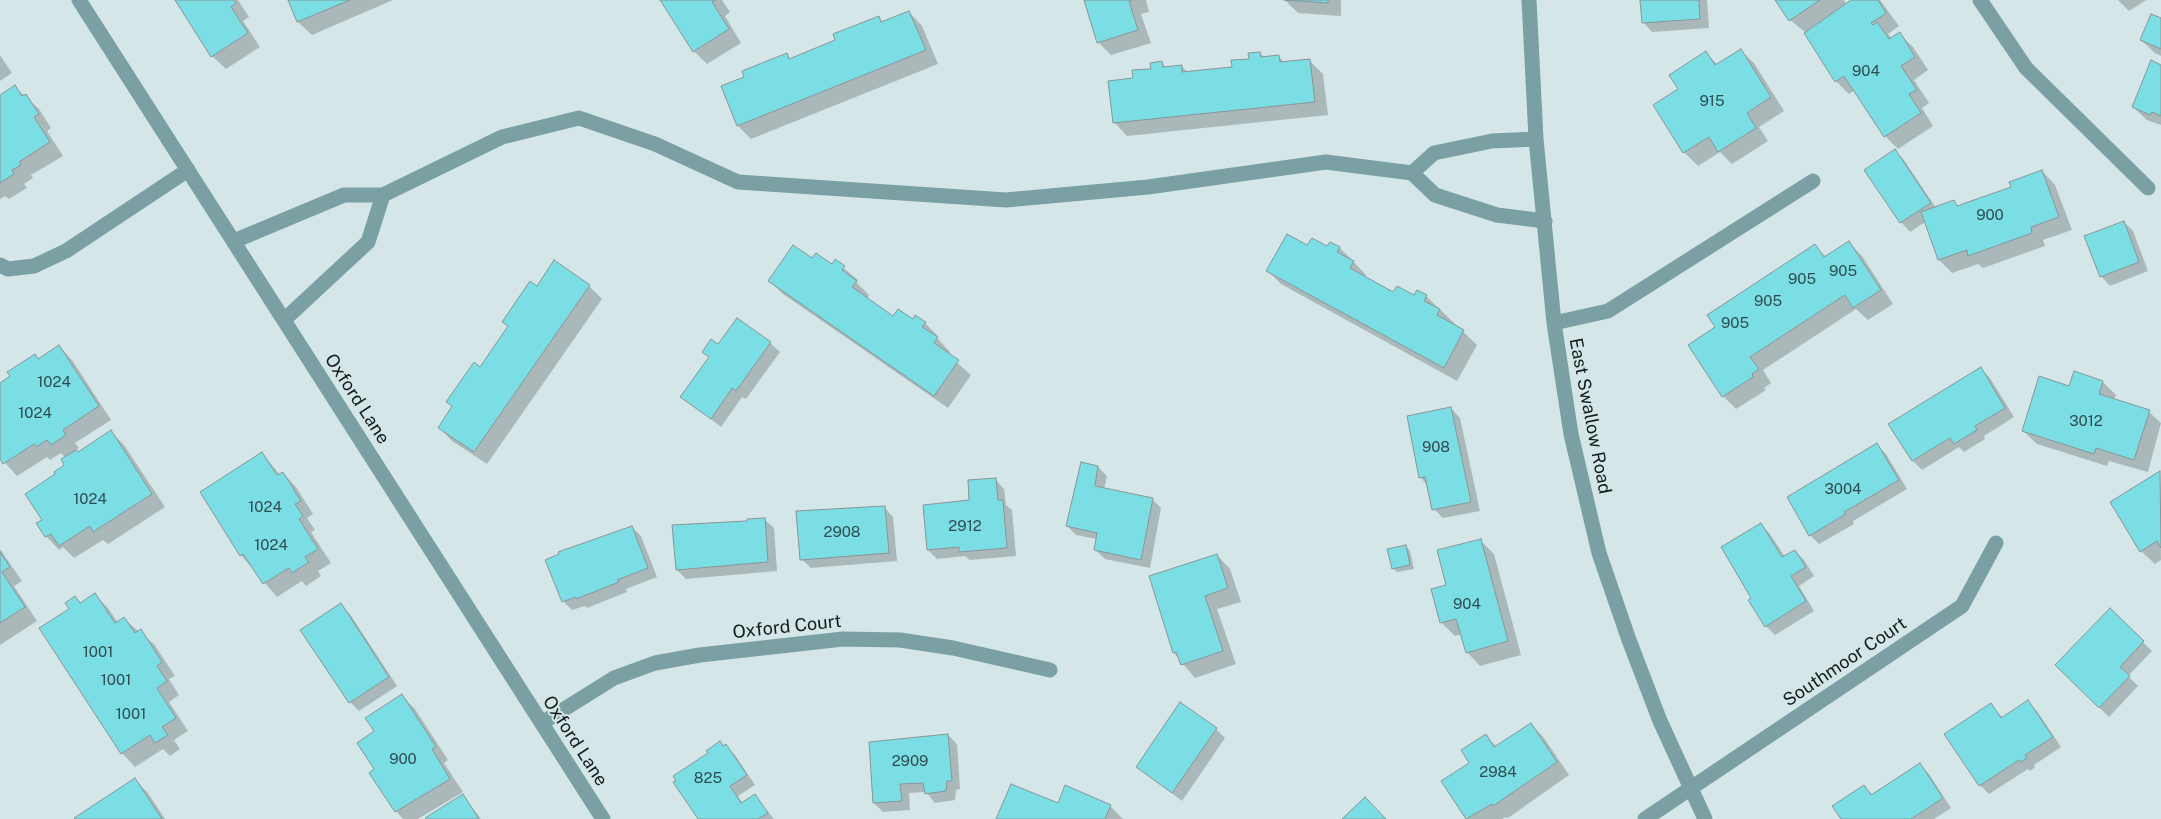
<!DOCTYPE html>
<style>
body{margin:0}
canvas{display:block;background:#d4e6e7}
</style>
<canvas width="2161" height="819"></canvas>
<script>
const ctx = document.querySelector('canvas').getContext('2d');
ctx.lineJoin = 'round';
function fillPath(path, color) { ctx.fillStyle = color; ctx.fill(path, 'evenodd'); }
const poly = rows => new Path2D(rows.map(r => 'M' + r).join(''));
function strokePath(path, color, width, dash) { ctx.strokeStyle = color; ctx.lineWidth = width; ctx.lineCap = dash ? 'butt' : 'round'; ctx.setLineDash(dash || []); ctx.stroke(path); }
function drawText(font, color, halo, rows, align = 'center') {
  ctx.font = font + ' "Public Sans",sans-serif'; ctx.lineWidth = 4; ctx.setLineDash([]); ctx.textBaseline = 'middle'; ctx.strokeStyle = halo; ctx.fillStyle = color; for (const [text, x, y, turn = 0] of rows) {
    ctx.save(); ctx.translate(x, y); ctx.rotate((+turn || 0) * Math.PI / 180); ctx.textAlign = isNaN(turn) ? turn : align; if (halo) ctx.strokeText(text, 0, 0); ctx.fillText(text, 0, 0); ctx.restore();
  }
}
fillPath(poly([
 [176,0,238,0,249,17,243,21,260,47,226,69,212,56],
 [289,0,393,0,312,35,298,22],
 [661,0,722,0,730,12,725,16,741,43,707,64,694,51],
 [1085,0,1146,0,1149,12,1141,14,1151,43,1111,55,1098,42],
 [1285,0,1341,0,1341,16,1298,13],
 [1641,0,1707,0,1709,28,1652,32,1643,22],
 [1776,0,1844,0,1847,5,1855,0,1880,0,1899,26,1888,34,1892,39,1899,34,1913,47,1928,70,1914,80,1929,103,1922,108,1933,126,1898,149,1885,136,1855,90,1849,94,1836,81,1805,32,1790,20],
 [2118,0,2146,0,2129,11],
 [909,12,922,26,938,64,751,139,738,126,746,78,786,54,791,59,837,41,878,17,883,22],
 [2161,19,2161,56,2155,53,2141,40],
 [1740,50,1754,63,1784,111,1759,127,1768,141,1732,164,1720,152,1698,166,1684,152,1655,105,1680,90,1706,53,1718,65],
 [1260,53,1265,58,1279,57,1285,63,1310,61,1323,74,1328,115,1127,136,1114,122,1134,79,1162,63,1167,68,1181,66,1188,72,1233,68],
 [0,55,12,73,0,81],
 [2161,66,2161,125,2147,120,2133,107],
 [15,87,39,109,51,128,47,131,63,156,31,175,33,178,24,184,27,188,9,199,5,196,0,199,0,96],
 [1895,151,1904,160,1936,208,1954,202,1959,207,2012,188,2042,171,2055,185,2072,230,2043,240,2045,246,1983,268,1978,264,1952,273,1939,260,1925,222,1910,232,1901,222],
 [2124,222,2133,231,2148,271,2110,286,2101,276],
 [1330,243,1340,248,1353,261,1366,275,1365,278,1393,294,1426,296,1477,345,1457,381,1281,284,1267,270,1308,247,1328,248],
 [1849,243,1862,256,1893,304,1868,320,1856,309,1763,370,1771,383,1764,388,1766,390,1736,409,1723,396,1717,328,1815,246,1826,257],
 [812,260,832,265,835,261,858,280,856,282,869,295,867,299,893,317,925,323,938,336,937,338,950,352,948,355,971,375,948,408,783,294,769,280],
 [589,286,602,299,487,464,452,441,439,427,453,407,448,402,480,369,537,288],
 [770,343,780,352,746,399,742,397,721,427,682,397,719,346],
 [59,346,72,360,111,420,75,443,79,448,75,451,78,453,111,432,124,445,165,507,108,544,103,540,74,558,63,547,59,550,46,536,43,520,66,465,66,458,61,453,50,460,47,457,17,476,0,457,0,384],
 [1981,369,1990,378,2014,417,1984,436,1985,439,1964,452,1959,447,1922,470,1913,461],
 [2103,382,2116,395,2114,400,2149,412,2161,423,2148,472,2109,461,2107,466,2037,444,2023,431,2070,388],
 [1451,408,1460,418,1480,511,1443,518,1434,509,1428,486,1421,478,1408,417],
 [1877,445,1886,454,1907,489,1853,521,1854,524,1819,544,1810,535],
 [262,453,280,475,283,473,296,487,313,514,307,518,315,530,311,532,331,563,318,571,321,576,306,586,302,581,277,597,241,555],
 [1098,467,1107,476,1104,489,1152,499,1161,508,1150,568,1105,559,1095,550,1097,539,1076,535,1067,526],
 [2160,473,2161,560,2155,564,2141,551,2111,503],
 [995,479,1004,489,1006,505,1012,510,1016,556,970,560,965,556,937,559,928,550,971,501],
 [884,507,893,517,897,561,811,568,801,559],
 [764,519,774,528,777,571,686,579,677,570,749,523],
 [1761,524,1770,534,1785,557,1795,551,1804,560,1814,576,1799,586,1814,611,1775,635,1766,626,1753,598],
 [632,527,641,536,657,577,626,589,627,592,587,608,585,606,572,610,563,601,559,553],
 [1480,540,1494,554,1521,655,1480,666,1467,652,1462,634,1455,636,1441,622,1448,586],
 [1406,546,1410,551,1414,569,1397,572,1393,568],
 [0,549,22,581,14,586,37,621,0,645],
 [1217,555,1230,569,1241,602,1217,609,1236,664,1195,678,1174,653],
 [95,595,108,608,118,623,124,619,154,644,175,676,169,679,179,695,169,702,188,731,174,740,180,749,170,756,163,749,135,767,122,753,41,629,70,610,75,598,81,603],
 [341,605,350,614,397,686,359,711,350,702],
 [2110,610,2152,651,2128,676,2138,686,2109,717,2056,665],
 [402,696,415,709,448,760,444,763,463,792,418,819,403,819,396,811,376,770,375,732],
 [2028,702,2037,711,2061,747,2034,765,2035,767,2030,771,2028,769,1989,794,1980,785,1991,705,2003,718],
 [1531,724,1544,738,1569,775,1508,818,1506,817,1502,819,1467,819,1443,782,1471,763,1486,736,1497,747],
 [1216,729,1225,738,1182,801,1137,767],
 [948,735,957,744,960,789,956,790,955,800,935,803,926,792,909,793,910,810,883,812,874,803],
 [720,743,735,755,755,785,738,796,743,804,755,796,774,819,699,819,710,754],
 [1920,765,1929,774,1951,808,1934,819,1842,819,1864,787,1873,795],
 [135,780,148,793,165,819,76,819],
 [463,796,481,819,427,819],
 [1058,805,1110,806,1123,819,998,819]
]), '#0003');
const building = poly([
 [175,0,234,0,236,3,231,7,248,33,211,57,175,0],
 [288,0,350,0,297,22,288,0],
 [660,0,716,0,712,2,729,29,693,52,660,0],
 [1084,0,1132,0,1129,1,1138,30,1097,43,1084,0],
 [1284,0,1328,0,1328,3,1284,0],
 [1640,0,1699,0,1700,19,1642,23,1640,0],
 [1775,0,1820,0,1789,21,1775,0],
 [1878,0,1886,13,1871,23,1873,25,1877,22,1889,39,1900,32,1915,57,1901,66,1917,90,1909,94,1921,113,1884,137,1844,76,1835,82,1804,33,1851,0,1878,0],
 [909,11,926,50,737,126,721,86,744,77,742,71,787,53,789,59,835,40,833,34,879,16,881,22,909,11],
 [2151,14,2161,18,2161,49,2140,40,2151,14],
 [1741,49,1771,97,1747,113,1756,128,1718,152,1709,137,1683,153,1653,105,1678,89,1669,75,1706,51,1715,65,1741,49],
 [1260,52,1261,57,1279,55,1280,62,1310,59,1315,102,1113,123,1108,81,1133,78,1132,70,1151,69,1150,63,1162,61,1163,67,1182,65,1182,72,1232,67,1231,60,1249,59,1248,53,1260,52],
 [2151,60,2161,65,2161,116,2152,112,2150,115,2132,107,2151,60],
 [15,85,22,96,26,94,39,114,34,117,50,142,19,162,21,165,12,170,14,174,0,183,0,95,15,85],
 [1895,149,1931,203,1900,223,1864,170,1895,149],
 [2042,170,2059,217,2031,227,2032,233,1968,256,1967,250,1938,260,1921,212,1954,200,1957,206,2011,187,2009,182,2042,170],
 [2124,221,2139,262,2100,277,2084,236,2124,221],
 [1287,234,1307,245,1312,238,1327,246,1330,242,1340,247,1337,252,1354,261,1350,268,1393,292,1397,286,1414,295,1417,290,1427,295,1424,301,1440,309,1437,315,1464,330,1444,368,1266,271,1287,234],
 [1849,241,1881,290,1853,308,1845,295,1750,357,1759,369,1752,374,1753,377,1722,397,1688,345,1715,327,1707,315,1815,244,1824,257,1849,241],
 [793,245,812,258,816,253,832,264,835,259,845,266,842,270,857,281,852,287,893,316,898,309,913,319,915,315,926,322,922,327,938,337,934,343,959,360,934,396,768,281,793,245],
 [554,260,590,285,474,452,438,428,452,406,446,402,474,362,480,367,508,326,502,322,530,281,537,286,554,260],
 [737,318,771,342,736,391,732,388,711,419,680,397,709,357,702,352,711,339,718,344,737,318],
 [59,345,99,406,63,430,66,435,51,445,47,440,36,447,34,444,3,464,0,459,0,383,10,376,7,372,35,354,38,359,59,345],
 [1981,367,2005,408,1975,426,1977,430,1954,444,1950,438,1912,461,1888,424,1981,367],
 [2074,371,2103,381,2099,394,2150,410,2134,460,2096,448,2094,454,2022,431,2039,376,2069,386,2074,371],
 [1451,407,1471,502,1432,510,1425,477,1419,478,1407,416,1451,407],
 [111,430,152,494,93,532,90,526,59,546,51,534,45,537,36,523,42,520,25,494,55,474,54,472,64,465,61,459,76,450,78,452,111,430],
 [1877,443,1899,480,1844,512,1846,514,1809,536,1787,497,1877,443],
 [262,452,277,475,283,472,301,501,295,504,303,516,299,519,318,549,305,557,309,562,292,573,289,568,263,584,243,554,240,556,200,492,262,452],
 [1081,462,1098,466,1095,486,1153,498,1141,560,1094,550,1097,533,1066,526,1081,462],
 [2160,471,2161,548,2157,541,2140,552,2110,502,2160,471],
 [996,478,998,500,1003,500,1007,548,959,552,959,547,927,550,923,505,969,500,968,480,996,478],
 [885,506,889,553,800,560,796,511,885,506],
 [765,518,768,562,676,570,672,525,747,521,747,519,765,518],
 [1761,523,1782,557,1795,550,1806,567,1791,576,1806,601,1765,627,1748,600,1751,598,1721,547,1761,523],
 [632,526,648,568,617,580,619,582,576,599,576,597,562,602,545,560,559,554,558,552,632,526],
 [1481,539,1508,641,1466,653,1456,619,1440,623,1431,589,1446,585,1437,550,1481,539],
 [1406,545,1410,565,1392,569,1387,549,1406,545],
 [0,552,10,567,2,572,25,607,0,623,0,552],
 [1217,554,1228,588,1205,596,1223,651,1181,665,1176,652,1173,653,1149,576,1217,554],
 [95,593,115,623,124,617,135,633,141,629,162,662,157,666,167,681,157,688,176,718,162,727,168,735,155,743,150,735,121,754,39,628,69,609,65,603,75,596,80,603,95,593],
 [341,603,389,677,349,703,300,630,341,603],
 [2110,608,2144,641,2120,667,2130,676,2099,708,2055,665,2110,608],
 [402,694,436,747,432,749,450,779,395,812,369,773,374,769,357,743,374,731,365,718,402,694],
 [2028,700,2053,737,2025,755,2027,758,2020,762,2019,760,1979,786,1944,734,1991,703,2001,718,2028,700],
 [1180,702,1217,728,1172,793,1136,767,1180,702],
 [1531,723,1557,762,1493,806,1492,804,1466,819,1441,781,1469,763,1461,750,1486,734,1494,747,1531,723],
 [948,734,952,781,947,781,946,791,925,794,923,783,900,784,902,801,873,803,869,742,948,734],
 [720,741,723,746,726,744,747,775,730,786,741,803,755,794,768,813,758,819,698,819,673,782,676,781,673,776,708,753,706,751,720,741],
 [1920,763,1943,798,1911,819,1841,819,1832,806,1864,785,1871,795,1920,763],
 [135,778,162,819,75,819,74,818,135,778],
 [1011,784,1058,803,1065,785,1111,805,1105,819,996,819,1011,784],
 [463,794,479,819,426,819,425,818,463,794],
 [1365,797,1386,819,1342,819,1365,797]
]);
fillPath(building, '#7cdee5');
strokePath(building, '#869698', 1);
strokePath(poly([
 [79,0,603,819],
 [1529,0,1536,139,1554,323,1571,434,1599,553,1629,640,1660,721,1705,819],
 [1980,0,2026,68,2148,188],
 [1536,139,1492,141,1434,153,1412,173,1435,195,1497,215,1545,221],
 [383,195,502,137,579,118,655,144,738,182,1006,200,1148,187,1326,162,1412,173],
 [234,241,344,195,383,195,368,242,284,320],
 [0,265,8,269,34,266,66,251,188,170],
 [1554,323,1608,311,1813,181],
 [542,723,614,678,655,663,700,655,843,639,900,640,953,648,1050,670],
 [1645,819,1962,606,1996,543]
]), '#7aa0a3', 15);
drawText('15px', '#2e4c4e', null, [
 ["904",1866,71],
 ["915",1712,101],
 ["900",1990,215],
 ["905",1843,271],
 ["905",1802,279],
 ["905",1768,301],
 ["905",1735,323],
 ["1024",54,382],
 ["1024",35,413],
 ["3012",2086,421],
 ["908",1436,447],
 ["3004",1843,489],
 ["1024",90,499],
 ["1024",265,507],
 ["2912",965,526],
 ["2908",842,532],
 ["1024",271,545],
 ["904",1467,604],
 ["1001",98,652],
 ["1001",116,680],
 ["1001",131,714],
 ["900",403,759],
 ["2909",910,761],
 ["2984",1498,772],
 ["825",708,778]
]);
drawText('18px', '#141b1b', '#d4e6e7', [
 ["Oxford Lane",357,399,57],
 ["East Swallow Road",1590,416,79],
 ["Oxford Court",787,627,-6],
 ["Southmoor Court",1845,662,-34],
 ["Oxford Lane",575,741,57]
]);
</script>
